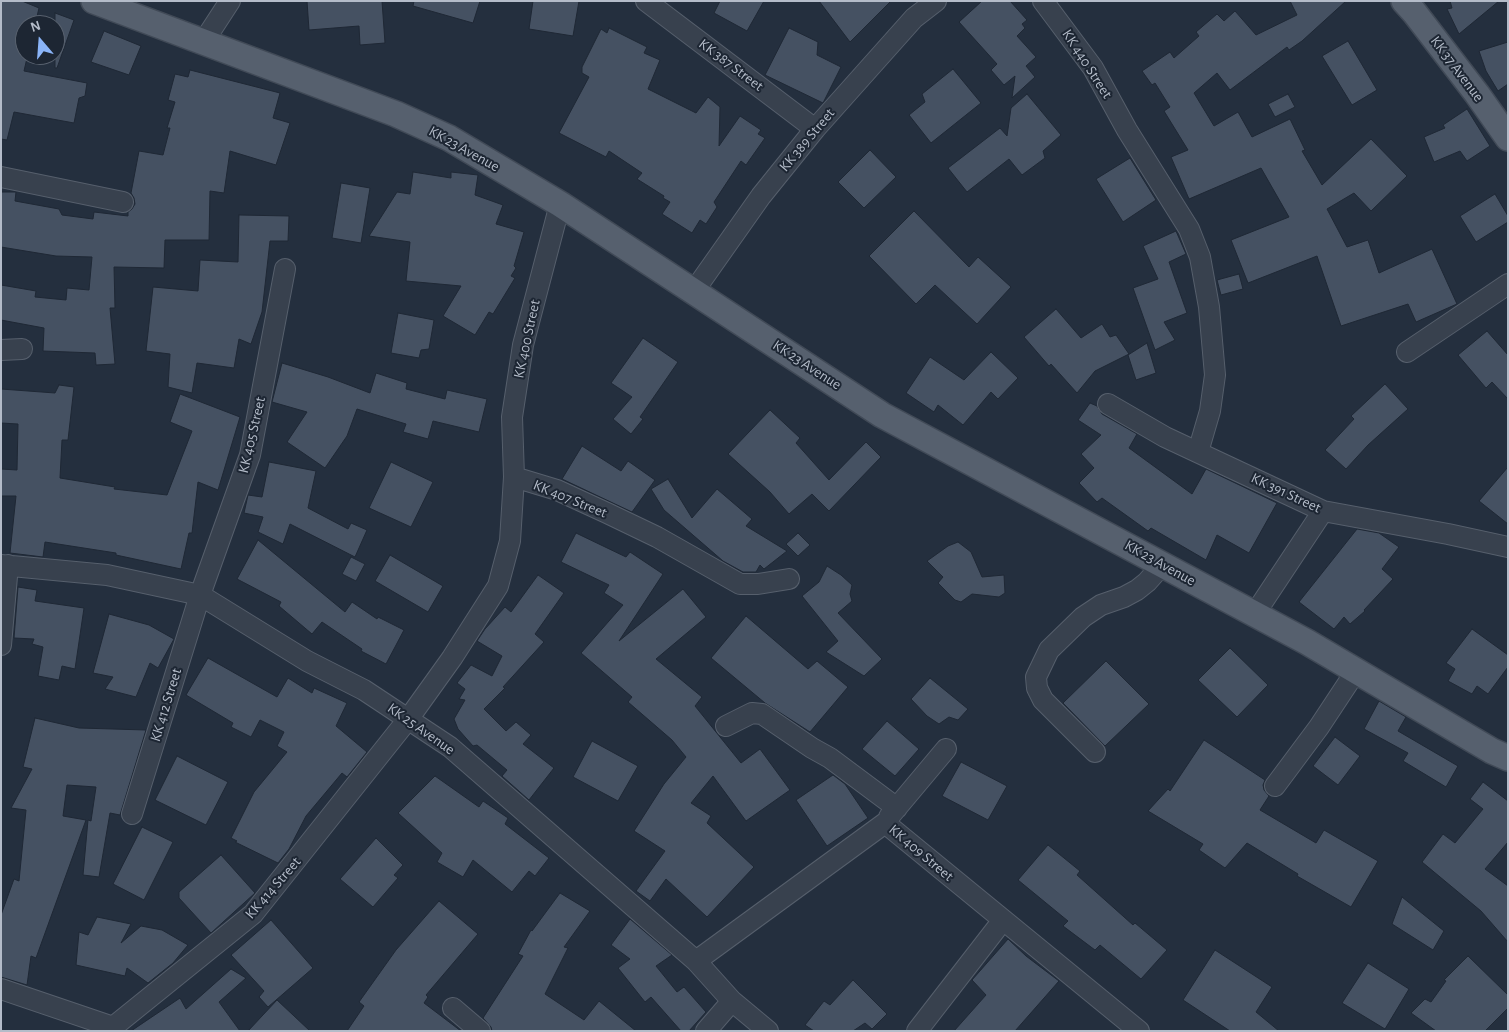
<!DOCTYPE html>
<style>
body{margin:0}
#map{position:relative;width:1509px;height:1032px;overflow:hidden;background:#242f3e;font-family:"Alegreya Sans",sans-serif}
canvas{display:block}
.frame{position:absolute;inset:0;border:2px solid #b4bcc9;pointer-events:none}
.north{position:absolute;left:15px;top:15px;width:50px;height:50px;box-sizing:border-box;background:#1d2633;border:1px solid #59626f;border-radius:50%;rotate:342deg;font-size:14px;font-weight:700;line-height:20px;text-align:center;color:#b4bcc9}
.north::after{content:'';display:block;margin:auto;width:18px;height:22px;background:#8ab4f8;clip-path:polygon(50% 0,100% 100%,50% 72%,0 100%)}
</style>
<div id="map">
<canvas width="1509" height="1032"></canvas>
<div class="frame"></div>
<div class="north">N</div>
</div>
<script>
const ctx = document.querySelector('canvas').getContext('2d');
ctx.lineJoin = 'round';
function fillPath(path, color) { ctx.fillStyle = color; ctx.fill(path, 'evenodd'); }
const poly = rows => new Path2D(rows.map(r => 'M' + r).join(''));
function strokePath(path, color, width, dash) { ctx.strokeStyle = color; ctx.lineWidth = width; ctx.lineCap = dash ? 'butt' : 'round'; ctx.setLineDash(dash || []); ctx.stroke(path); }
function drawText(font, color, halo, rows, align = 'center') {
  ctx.font = font + ' "Alegreya Sans",sans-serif'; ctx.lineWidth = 4; ctx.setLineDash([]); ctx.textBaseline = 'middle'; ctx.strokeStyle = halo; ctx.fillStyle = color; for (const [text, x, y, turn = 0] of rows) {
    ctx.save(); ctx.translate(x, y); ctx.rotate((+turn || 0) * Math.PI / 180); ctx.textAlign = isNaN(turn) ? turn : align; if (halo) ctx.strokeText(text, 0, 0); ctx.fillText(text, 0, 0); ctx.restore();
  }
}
const building = poly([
 [1,1,22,1,39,8,35,25,25,25,25,58,27,58,24,71,87,83,85,96,79,98,74,123,14,112,7,140,1,139,1,1],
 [307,1,382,1,385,43,360,45,359,26,309,30,307,1],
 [414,1,480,1,473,23,413,6,414,1],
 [533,1,579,1,573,36,529,29,533,1],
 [720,1,764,1,747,31,714,13,720,1],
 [819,1,891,1,850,42,819,1],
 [982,1,1010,1,1027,20,1022,24,1025,28,1017,36,1036,57,1026,66,1035,77,1012,98,1015,76,1004,85,991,70,997,64,959,22,982,1],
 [1290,1,1346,1,1302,41,1289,50,1287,47,1230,90,1217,73,1194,93,1214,126,1238,112,1252,137,1290,119,1305,150,1302,151,1322,185,1371,139,1407,176,1371,211,1354,193,1327,209,1347,247,1368,240,1379,273,1432,249,1457,304,1416,322,1408,304,1341,326,1317,256,1248,283,1231,240,1289,217,1261,168,1189,199,1171,157,1188,150,1164,111,1170,107,1155,83,1152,85,1142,71,1170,52,1174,58,1199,36,1196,32,1217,14,1224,21,1235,11,1256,35,1297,15,1290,1],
 [1450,1,1499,1,1459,34,1447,9,1452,8,1450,1],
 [55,13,74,20,57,68,55,68,55,13],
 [609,28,647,47,644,53,660,60,648,89,696,113,708,97,720,107,719,146,740,116,761,130,758,134,765,138,746,165,741,161,714,202,717,207,706,224,700,220,692,233,662,214,670,202,663,198,664,196,637,179,642,173,609,151,606,157,559,133,589,77,582,73,582,67,601,29,607,33,609,28],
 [789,28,818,42,817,55,841,67,823,103,765,75,789,28],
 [104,31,141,46,129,75,91,62,104,31],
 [1348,41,1377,90,1352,105,1322,56,1348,41],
 [1508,42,1508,84,1498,91,1486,71,1479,51,1508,42],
 [953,69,981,103,931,143,909,115,925,102,922,94,953,69],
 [190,70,280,93,273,118,290,123,276,165,230,151,224,193,210,191,209,240,165,240,164,268,114,267,115,308,110,308,115,364,96,365,95,353,43,351,44,328,1,320,1,285,36,291,35,297,66,300,67,288,89,290,92,257,56,256,1,247,1,192,16,192,15,201,59,209,62,215,93,219,94,212,128,216,128,212,132,209,135,204,134,198,131,193,139,151,163,155,170,128,167,128,175,102,168,100,175,74,188,77,190,70],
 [1027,94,1061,135,1043,151,1045,158,1022,175,1009,159,967,192,948,168,1000,128,1007,136,1011,108,1027,94],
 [1288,94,1295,107,1275,117,1268,104,1288,94],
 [1467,109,1490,146,1467,161,1460,151,1434,162,1424,137,1445,128,1443,125,1467,109],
 [870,150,896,177,864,208,838,182,870,150],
 [1130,158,1156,200,1123,222,1096,179,1130,158],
 [413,172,451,178,451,172,478,175,475,195,503,205,496,224,524,232,514,266,516,268,511,276,515,278,493,314,489,312,475,335,443,316,461,286,406,281,410,242,369,236,397,192,410,194,413,172],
 [341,183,370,188,361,243,332,238,341,183],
 [1495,194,1508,216,1508,222,1476,242,1460,216,1495,194],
 [914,211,969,267,978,257,1011,287,977,324,935,285,916,304,869,256,914,211],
 [239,215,289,216,288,241,270,241,262,312,251,344,239,339,234,368,197,363,192,393,168,387,170,354,146,351,153,287,198,291,200,260,238,262,239,215],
 [1176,231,1186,254,1169,262,1187,313,1164,322,1175,340,1155,350,1133,288,1158,279,1143,246,1176,231],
 [1239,274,1243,289,1221,295,1217,280,1239,274],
 [1056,309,1081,338,1102,324,1110,337,1116,335,1129,354,1095,371,1077,393,1051,364,1049,366,1024,337,1056,309],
 [398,313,434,320,429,349,421,350,419,358,391,353,398,313],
 [1487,331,1508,355,1508,399,1492,382,1486,388,1458,355,1487,331],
 [643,338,678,362,640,417,643,419,631,434,613,419,632,397,611,383,643,338],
 [1147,343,1156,373,1136,380,1128,355,1147,343],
 [991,352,1018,378,998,399,991,392,963,425,938,405,934,412,906,393,930,357,964,380,991,352],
 [282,363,328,377,370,393,376,373,407,383,406,389,445,399,447,390,487,399,479,432,433,421,428,439,403,432,406,424,357,409,347,436,325,468,287,442,307,412,272,402,282,363],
 [1385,384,1408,409,1368,445,1346,469,1325,450,1354,419,1351,416,1385,384],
 [59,385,74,387,68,440,62,440,60,478,115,487,114,489,167,495,192,431,170,422,180,394,240,417,218,490,198,482,192,533,189,533,181,569,116,555,116,553,45,542,43,557,10,553,16,496,1,496,1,469,17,470,18,424,1,423,1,389,55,393,59,385],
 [1090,403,1097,406,1102,414,1137,434,1129,448,1192,494,1206,469,1277,503,1249,553,1217,535,1206,560,1151,528,1148,531,1102,498,1097,502,1079,483,1094,468,1081,454,1101,435,1078,420,1090,403],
 [770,410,800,438,796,443,829,480,866,442,881,457,829,511,812,494,789,514,770,492,728,454,770,410],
 [582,446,621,471,628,461,655,480,632,512,562,479,582,446],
 [269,462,316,471,308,508,348,529,351,523,367,530,355,557,290,524,283,544,258,532,263,517,244,513,248,495,262,497,269,462],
 [391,462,433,482,411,527,369,508,391,462],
 [1508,467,1508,524,1479,501,1508,467],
 [668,479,692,518,717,489,752,519,746,526,787,551,764,569,760,565,756,572,743,572,723,561,664,510,651,489,668,479],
 [1357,529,1379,533,1399,547,1382,569,1393,579,1364,610,1365,611,1350,624,1344,617,1334,629,1299,602,1357,529],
 [576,533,626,557,630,552,663,574,619,641,683,589,706,617,656,659,702,697,695,706,741,763,760,749,790,790,746,821,713,776,691,803,711,816,707,823,754,867,707,917,666,879,650,901,636,891,665,851,634,831,664,784,686,757,672,740,628,702,632,697,581,653,623,605,604,593,609,585,561,562,576,533],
 [798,533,810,545,798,556,786,544,798,533],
 [258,540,345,612,352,602,377,619,378,617,404,630,386,664,361,651,362,649,322,622,312,634,279,606,281,602,237,579,258,540],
 [958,542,971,552,982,577,1004,575,1005,593,999,597,972,594,961,602,955,600,938,583,943,577,927,561,948,546,958,542],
 [390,555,443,586,428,612,375,581,390,555],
 [351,557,365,564,356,581,342,574,351,557],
 [827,566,841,575,852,585,850,594,852,601,838,613,882,659,864,676,826,652,838,641,802,596,819,582,827,566],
 [538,575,564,593,535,634,544,642,503,687,505,688,484,709,506,731,516,722,531,735,523,744,554,768,529,800,502,776,507,770,477,745,473,746,458,729,454,719,465,700,459,699,465,689,457,683,471,665,492,676,502,656,477,641,485,629,505,607,511,612,538,575],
 [18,587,37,590,35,601,84,608,75,669,62,666,59,680,38,676,43,647,32,644,34,639,14,638,18,587],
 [109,614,149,625,174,639,158,668,150,663,136,697,105,689,113,677,93,673,109,614],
 [746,616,808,669,817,661,848,687,810,732,765,703,711,658,746,616],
 [1472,629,1508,655,1508,667,1488,694,1477,686,1472,694,1448,681,1455,669,1446,663,1472,629],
 [1230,648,1268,685,1237,717,1198,680,1230,648],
 [208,658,277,697,288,678,312,693,314,688,347,703,336,726,367,752,347,777,342,773,306,816,289,849,278,863,235,842,237,841,231,838,254,792,287,752,277,746,284,732,260,720,251,737,231,727,233,723,186,695,208,658],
 [1106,661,1149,704,1105,746,1063,703,1106,661],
 [930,678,968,709,958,720,949,717,939,724,927,716,911,699,930,678],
 [1379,701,1406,717,1398,731,1458,766,1446,787,1403,761,1408,753,1364,729,1379,701],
 [35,718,79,728,146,730,120,815,110,813,99,877,83,875,88,820,91,821,96,787,67,785,63,816,86,820,36,958,31,956,27,985,1,977,1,915,14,879,19,881,26,810,11,808,32,769,23,767,35,718],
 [887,721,919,749,895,776,862,749,887,721],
 [1335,737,1360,756,1338,785,1313,766,1335,737],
 [1204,740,1265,780,1263,785,1264,790,1269,796,1260,810,1316,843,1324,830,1378,861,1351,907,1297,876,1298,874,1247,843,1225,868,1199,850,1203,844,1148,811,1168,789,1170,791,1204,740],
 [592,741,638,766,618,801,573,777,592,741],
 [177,756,228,782,206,825,155,800,177,756],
 [961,762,1007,786,988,820,942,796,961,762],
 [833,775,845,784,868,818,827,846,796,800,833,775],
 [435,776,479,807,483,801,508,818,505,824,549,858,535,876,529,871,512,892,473,860,463,877,437,862,442,853,398,813,435,776],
 [1483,782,1508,801,1508,842,1485,869,1508,886,1508,942,1481,911,1422,862,1443,834,1455,843,1483,809,1470,799,1483,782],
 [142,827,173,842,144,900,113,884,142,827],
 [376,838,403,865,394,875,398,878,373,907,340,879,376,838],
 [1048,845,1080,871,1077,875,1133,925,1135,923,1167,950,1141,979,1100,945,1095,950,1063,926,1068,921,1018,880,1048,845],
 [221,855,255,893,211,933,179,898,179,892,221,855],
 [560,893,590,911,564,947,568,948,545,994,584,1020,599,1001,636,1031,492,1031,491,1027,483,1018,523,956,518,954,531,930,532,931,560,893],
 [1402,897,1444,931,1433,950,1392,924,1402,897],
 [439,901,478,934,426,995,428,997,424,1003,461,1031,347,1031,364,1006,359,1002,396,950,439,901],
 [97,917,131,924,121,943,141,926,162,930,188,945,173,963,148,983,127,968,125,976,76,965,79,932,88,935,97,917],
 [630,919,672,955,656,966,677,992,684,987,706,1012,689,1031,681,1031,651,997,645,1002,618,968,630,959,611,945,630,919],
 [271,920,313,968,268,1007,259,997,264,991,231,955,271,920],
 [1008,939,1026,956,1059,981,1015,1031,954,1031,986,995,972,980,1008,939],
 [1215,950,1272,987,1256,1012,1279,1031,1230,1031,1183,1000,1215,950],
 [1468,956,1508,995,1508,1008,1485,1031,1436,1031,1411,1013,1425,999,1431,1002,1446,981,1444,980,1468,956],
 [1368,963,1409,989,1385,1029,1342,1003,1368,963],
 [231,969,246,978,219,1002,240,1031,131,1031,180,998,186,1009,231,969],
 [853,980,887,1014,872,1029,865,1023,853,1031,814,1031,805,1025,824,1001,830,1005,853,980],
 [277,1000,310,1031,248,1031,277,1000]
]);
fillPath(building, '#455162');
strokePath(building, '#1f2835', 1);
const minor = poly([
 [646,1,815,129],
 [1043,1,1093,68,1127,130,1189,229,1200,257,1209,307,1215,375,1210,411,1198,452],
 [204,41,230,1],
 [1,177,123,202],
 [694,291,761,196,815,129,914,18,936,1],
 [1,350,22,349],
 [1407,352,1508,284],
 [1108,404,1165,437,1323,511,1448,534,1508,547],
 [514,477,557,490,607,513,657,537,740,584,758,584,789,579],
 [1,565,107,575,200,595,307,661,364,690,450,747,696,961,732,1001,768,1031],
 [1254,615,1323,511],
 [1,645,8,565],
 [726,726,752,713,762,714,812,748,830,758,897,808],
 [1095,752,1043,700,1037,688,1036,677,1049,650,1083,617,1101,605,1124,597,1137,590,1147,582,1163,564],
 [1275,786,1319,727,1356,671],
 [132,814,200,595,250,455,285,269],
 [889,817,946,749],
 [696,961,885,823,1139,1031],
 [1,989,113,1027],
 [453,1008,480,1031],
 [113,1031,113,1027,253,914,409,718,452,658,498,586,510,541,514,477,512,417,523,345,560,204],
 [706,1031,732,1001],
 [917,1031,1003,920]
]);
const major = poly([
 [94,1,396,114,449,138,560,204,882,415,1307,642,1492,751,1508,758],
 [1404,1,1414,12,1477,94,1508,138]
]);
strokePath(minor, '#565f6c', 22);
strokePath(major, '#414a57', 28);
strokePath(minor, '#38414e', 20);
strokePath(major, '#56606e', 25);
drawText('15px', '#b4bcc9', '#1d2633', [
 ["KK 440 Street",1087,64,57],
 ["KK 387 Street",731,65,37],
 ["KK 37 Avenue",1457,69,53],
 ["KK 389 Street",807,140,-50],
 ["KK 23 Avenue",464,149,29],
 ["KK 400 Street",527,339,-78],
 ["KK 23 Avenue",807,365,33],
 ["KK 405 Street",252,435,-77],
 ["KK 391 Street",1286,493,25],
 ["KK 407 Street",570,499,22],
 ["KK 23 Avenue",1160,563,29],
 ["KK 412 Street",166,705,-73],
 ["KK 25 Avenue",421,729,35],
 ["KK 409 Street",921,853,40],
 ["KK 414 Street",273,888,-49]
]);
</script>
